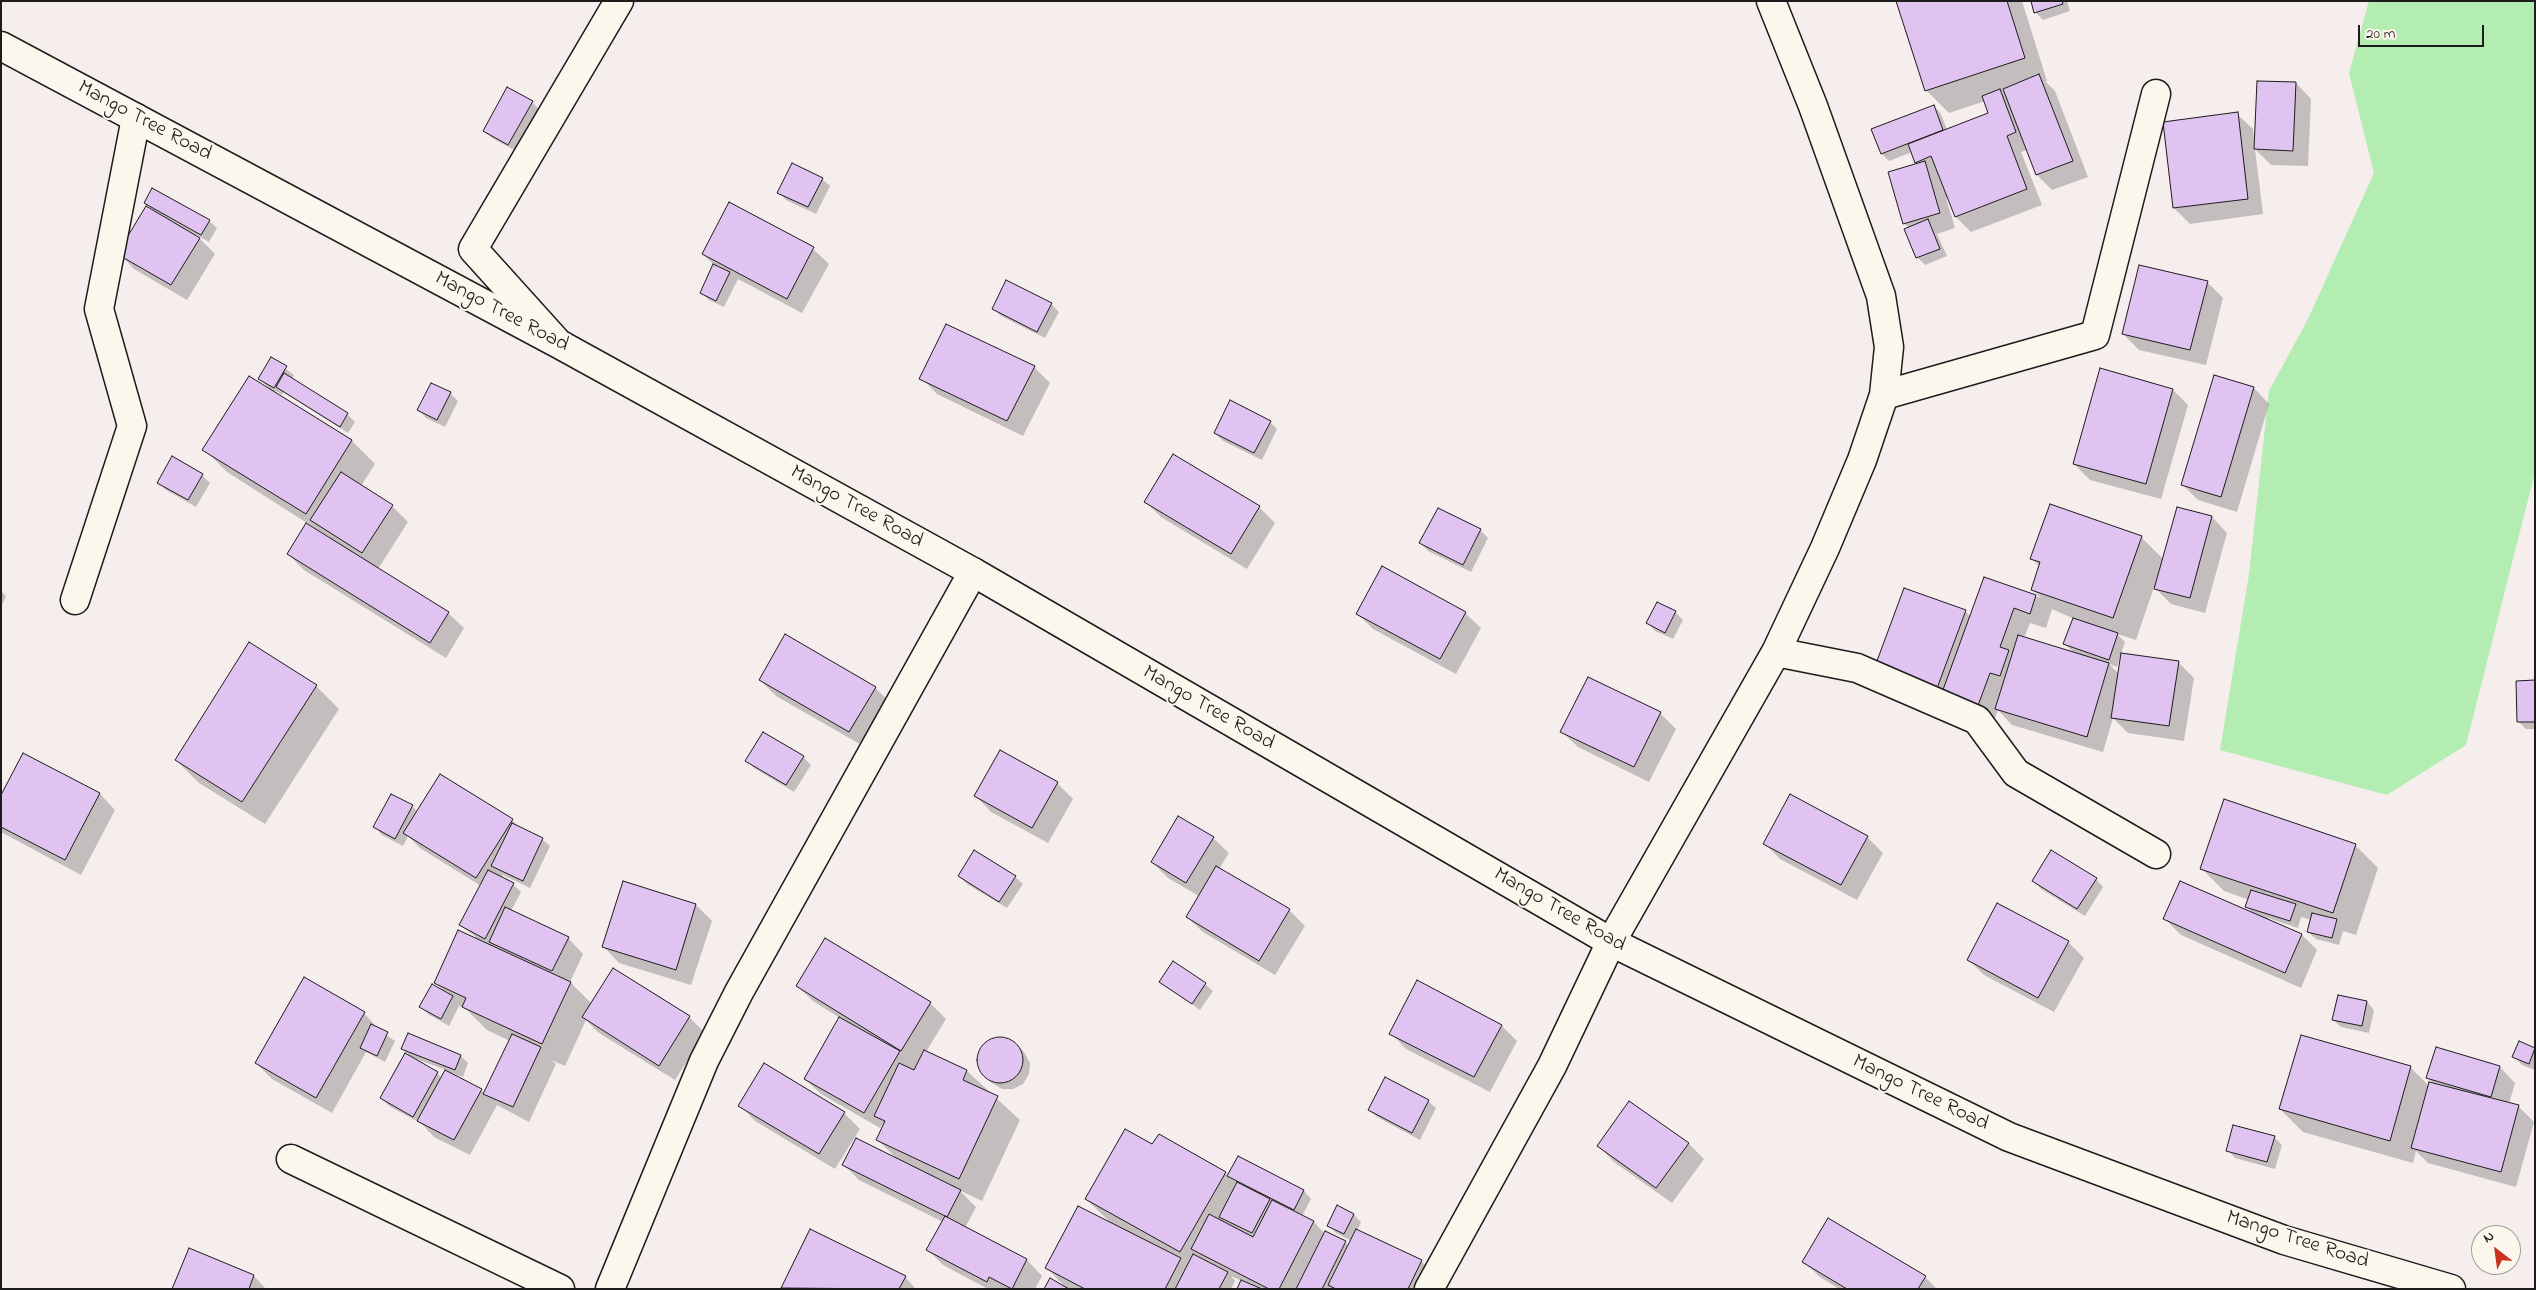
<!DOCTYPE html>
<style>
body{margin:0}
#map{position:relative;width:2536px;height:1290px;overflow:hidden;background:#f6eded;font-family:"Indie Flower",sans-serif}
canvas{display:block}
.frame{position:absolute;inset:0;border:2px solid #1c1c1c;pointer-events:none}
.north{position:absolute;left:2471px;top:1225px;width:50px;height:50px;box-sizing:border-box;background:#fbf7ec;border:1px solid #a29f99;border-radius:50%;rotate:330deg;font-size:14px;font-weight:700;line-height:20px;text-align:center;color:#1c1c1c}
.north::after{content:'';display:block;margin:auto;width:18px;height:22px;background:#c8321e;clip-path:polygon(50% 0,100% 100%,50% 72%,0 100%)}
.scale{position:absolute;left:2358px;top:25px;width:126px;height:22px;box-sizing:border-box;border:2px solid #1c1c1c;border-top:0;padding-left:6px;font-size:15px;line-height:18px;white-space:nowrap;color:#1c1c1c;-webkit-text-stroke:4px #fbf7ec;paint-order:stroke}
</style>
<div id="map">
<canvas width="2536" height="1290"></canvas>
<div class="frame"></div>
<div class="north">N</div>
<div class="scale">20 m</div>
</div>
<script>
const ctx = document.querySelector('canvas').getContext('2d');
ctx.lineJoin = 'round';
function fillPath(path, color) { ctx.fillStyle = color; ctx.fill(path, 'evenodd'); }
const poly = rows => new Path2D(rows.map(r => 'M' + r).join(''));
function strokePath(path, color, width, dash) { ctx.strokeStyle = color; ctx.lineWidth = width; ctx.lineCap = dash ? 'butt' : 'round'; ctx.setLineDash(dash || []); ctx.stroke(path); }
function drawText(font, color, halo, rows, align = 'center') {
  ctx.font = font + ' "Indie Flower",sans-serif'; ctx.lineWidth = 4; ctx.setLineDash([]); ctx.textBaseline = 'middle'; ctx.strokeStyle = halo; ctx.fillStyle = color; for (const [text, x, y, turn = 0] of rows) {
    ctx.save(); ctx.translate(x, y); ctx.rotate((+turn || 0) * Math.PI / 180); ctx.textAlign = isNaN(turn) ? turn : align; if (halo) ctx.strokeText(text, 0, 0); ctx.fillText(text, 0, 0); ctx.restore();
  }
}
fillPath(poly([
 [2369,1,2535,1,2534,476,2466,745,2387,795,2220,750,2249,574,2269,391,2308,319,2374,173,2349,73]
]), '#b4edb2');
fillPath(poly([
 [1897,1,2022,1,2047,81,2045,81,2055,91,2088,177,2052,190,2037,175,2027,150,2021,152,2042,205,1971,232,1956,217,1948,198,1946,198,1955,228,1937,234,1947,256,1925,265,1917,257,1909,228,1904,223,1918,164,1912,152,1889,161,1882,154,1934,106,1941,114,1947,130,1990,114,1985,101,1949,113,1926,90],
 [2032,1,2067,1,2070,11,2043,20,2035,12],
 [2296,83,2311,99,2308,166,2271,165,2255,149,2263,214,2190,224,2174,208,2164,123,2237,114,2253,129,2254,142],
 [532,102,540,110,516,151,492,138,484,131],
 [822,179,830,186,816,214,786,200,779,192],
 [145,203,209,221,217,228,209,242,195,234,215,254,187,300,134,269,119,253,155,212],
 [813,249,829,264,802,313,738,279,724,307,709,300,701,293,714,265,703,254],
 [2207,282,2223,298,2206,365,2139,350,2123,334],
 [1051,304,1059,312,1045,338,1001,316,993,308],
 [272,359,294,375,292,379,347,414,355,422,348,433,283,392,282,395,276,391,274,393,352,441,375,464,361,486,392,506,408,522,378,569,448,613,464,628,446,658,304,570,288,554,329,537,227,472,204,449,270,389,259,378],
 [1034,367,1050,383,1023,436,937,394,921,378],
 [432,384,450,393,458,401,445,427,426,418,419,410],
 [2254,388,2269,404,2237,512,2198,500,2183,485],
 [2173,390,2188,405,2161,499,2090,480,2074,464],
 [1270,422,1277,429,1262,460,1223,441,1215,433],
 [202,475,210,483,196,507,166,490,158,483],
 [1146,502,1259,507,1275,523,1247,569,1161,517],
 [2212,517,2227,533,2205,613,2171,604,2154,587,2136,640,2117,634,2125,642,2121,654,2179,663,2194,678,2184,741,2128,733,2113,718,2103,752,2012,725,1998,710,1992,725,1891,684,1965,611,1971,617,1985,578,2041,598,2032,589,2040,567,2032,559,2141,537,2164,560],
 [2052,609,2074,619,2065,644,2074,653,2024,638,2030,623,2046,628],
 [2121,654,2119,674,2109,664,2117,667],
 [1480,530,1488,538,1471,572,1428,551,1421,543],
 [1,591,6,596,1,607],
 [1675,612,1683,620,1673,639,1655,631,1648,623],
 [1465,613,1481,628,1456,674,1373,629,1358,614],
 [760,680,875,688,891,703,865,747,776,696],
 [2535,682,2535,729,2526,729,2518,721],
 [316,686,339,709,265,824,199,783,176,760],
 [1660,713,1676,729,1649,782,1578,747,1562,732],
 [764,733,803,757,811,765,794,792,754,768,747,760],
 [24,755,100,794,115,810,81,875,1,832,1,798],
 [441,776,512,820,520,828,542,839,550,846,530,888,503,875,501,878,513,884,521,892,511,911,568,938,583,954,570,982,592,1004,689,1017,705,1033,675,1080,599,1033,586,1020,565,1066,551,1060,556,1064,529,1122,497,1105,470,1155,434,1137,422,1124,389,1106,381,1098,437,1073,442,1078,446,1070,411,1057,403,1049,461,1056,468,1063,463,1077,454,1074,453,1075,485,1093,510,1041,487,1030,466,1009,459,1006,449,1026,428,1014,421,1007,445,992,435,982,476,937,460,925,481,886,420,848,408,836,403,846,382,835,375,827,412,806,418,812],
 [1057,783,1073,799,1048,843,991,812,976,796],
 [1790,796,1867,837,1883,853,1857,900,1780,859,1764,843],
 [1213,838,1229,853,1219,869,1289,910,1305,926,1275,975,1203,932,1187,917,1199,896,1168,878,1152,862],
 [2355,845,2378,868,2356,935,2343,931,2339,945,2316,939,2308,932,2311,920,2301,917,2298,928,2268,918,2267,920,2302,935,2317,950,2301,988,2181,935,2165,919,2255,915,2247,907,2249,900,2224,891,2201,868],
 [959,876,1015,877,1023,884,1007,908,967,884],
 [2096,879,2103,887,2085,916,2041,889,2034,881],
 [624,883,696,905,712,921,691,985,619,963,604,947],
 [2068,942,2084,958,2054,1012,1984,975,1969,960],
 [1160,981,1205,984,1213,991,1200,1010],
 [1418,982,1502,1026,1517,1041,1490,1092,1406,1049,1391,1033],
 [797,986,930,1003,946,1019,926,1052,967,1071,1020,1120,982,1201,959,1190,976,1207,965,1228,1027,1260,1042,1276,1035,1289,988,1289,943,1265,928,1250,943,1222,859,1180,844,1165,898,1160,878,1140,885,1125,883,1123,880,1128,821,1094,805,1079,840,1018,813,1001],
 [2367,1002,2374,1010,2369,1033,2341,1027,2333,1020],
 [364,1013,379,1030,395,1041,385,1062,366,1052,332,1113,272,1079,256,1063],
 [2302,1036,2411,1068,2429,1086,2434,1084,2428,1078,2500,1067,2515,1083,2509,1104,2518,1106,2534,1122,2516,1187,2428,1163,2416,1151,2413,1163,2303,1132,2280,1109],
 [995,1038,1006,1038,1016,1044,1024,1052,1030,1063,1029,1074,1023,1084,1013,1089,1002,1089,992,1083,984,1075,978,1064,979,1053,985,1044],
 [2520,1043,2535,1050,2535,1070,2522,1065,2514,1057],
 [1428,1101,1436,1108,1420,1140,1377,1117,1369,1110],
 [740,1105,844,1113,860,1129,835,1169,755,1121],
 [2274,1137,2282,1145,2275,1169,2235,1158,2228,1150],
 [1688,1143,1704,1159,1672,1203,1614,1162,1599,1146],
 [1153,1146,1225,1173,1228,1176,1238,1158,1304,1191,1311,1199,1302,1216,1314,1222,1325,1234,1345,1242,1349,1246,1352,1241,1336,1233,1328,1225,1337,1207,1354,1215,1361,1222,1357,1231,1421,1261,1437,1277,1431,1289,1239,1289,1242,1281,1231,1276,1235,1281,1231,1289,1045,1289,1066,1288,1047,1268,1112,1224,1086,1199],
 [189,1250,254,1276,266,1289,173,1289],
 [1804,1262,1925,1277,1937,1289,1839,1289,1820,1277],
 [905,1277,916,1289,782,1288]
]), '#0003');
const building = poly([
 [1896,1,2007,1,2025,58,1925,91,1896,1],
 [2031,1,2062,1,2063,4,2034,13,2031,1],
 [2039,74,2073,161,2036,175,2003,89,2039,74],
 [2257,81,2296,82,2293,151,2254,149,2257,81],
 [507,87,533,101,508,145,483,131,507,87],
 [2000,89,2016,132,2007,136,2027,189,1955,217,1931,156,1915,163,1908,144,1988,113,1982,96,2000,89],
 [1934,105,1943,130,1881,154,1871,129,1934,105],
 [2238,112,2248,199,2173,208,2163,122,2238,112],
 [1925,161,1940,213,1903,224,1888,172,1925,161],
 [792,163,823,178,808,207,777,193,792,163],
 [152,188,210,220,201,235,144,203,152,188],
 [729,202,814,247,787,299,702,254,729,202],
 [146,206,200,238,171,285,117,254,146,206],
 [1928,219,1940,249,1916,258,1904,229,1928,219],
 [713,264,730,272,716,301,700,293,713,264],
 [2139,265,2208,281,2190,350,2122,334,2139,265],
 [1006,280,1052,303,1037,332,992,309,1006,280],
 [946,324,1035,366,1007,421,919,379,946,324],
 [271,357,287,366,274,388,258,379,271,357],
 [2100,368,2173,389,2146,484,2073,464,2100,368],
 [284,373,348,413,340,427,276,387,284,373],
 [2214,375,2254,387,2221,497,2181,485,2214,375],
 [249,376,352,440,306,514,202,450,249,376],
 [431,383,451,392,437,420,417,410,431,383],
 [1230,400,1271,421,1254,453,1214,433,1230,400],
 [1173,454,1260,506,1231,554,1144,502,1173,454],
 [172,456,203,474,188,500,157,483,172,456],
 [341,472,393,505,362,553,310,520,341,472],
 [2050,504,2142,536,2113,618,2031,590,2040,562,2030,559,2050,504],
 [2177,507,2212,516,2190,598,2154,589,2177,507],
 [1438,508,1481,529,1463,565,1419,543,1438,508],
 [306,523,449,612,430,643,287,554,306,523],
 [1382,566,1466,612,1440,659,1356,614,1382,566],
 [1984,577,2036,595,2030,614,2014,608,2000,647,2009,650,2000,676,1990,673,1976,711,1940,698,1984,577],
 [1904,588,1966,610,1936,691,1874,669,1904,588],
 [1657,602,1676,611,1665,633,1646,623,1657,602],
 [2073,618,2118,633,2109,660,2063,644,2073,618],
 [785,634,876,687,849,732,759,680,785,634],
 [2018,635,2109,663,2087,737,1995,709,2018,635],
 [249,642,317,685,242,802,175,760,249,642],
 [2121,653,2179,661,2169,726,2111,718,2121,653],
 [1588,677,1661,712,1634,767,1560,732,1588,677],
 [2535,680,2535,722,2517,722,2516,681,2535,680],
 [763,732,804,756,786,785,745,761,763,732],
 [1000,750,1058,782,1032,828,974,796,1000,750],
 [23,753,100,793,65,860,1,827,1,795,23,753],
 [440,774,513,819,476,878,403,833,440,774],
 [391,794,413,805,395,839,373,827,391,794],
 [1790,794,1868,836,1841,885,1763,844,1790,794],
 [2224,799,2356,844,2333,913,2200,869,2224,799],
 [1178,816,1214,837,1186,883,1151,862,1178,816],
 [512,823,543,838,523,881,491,866,512,823],
 [974,850,1016,876,999,902,958,876,974,850],
 [2051,850,2097,878,2077,909,2032,881,2051,850],
 [1216,866,1290,909,1259,961,1186,917,1216,866],
 [488,870,514,883,485,939,459,925,488,870],
 [623,881,696,904,676,970,602,947,623,881],
 [2180,881,2302,934,2285,973,2163,919,2180,881],
 [2251,890,2296,904,2290,921,2245,907,2251,890],
 [1997,903,2069,941,2038,998,1967,960,1997,903],
 [505,907,569,937,552,971,489,942,505,907],
 [2312,913,2337,919,2332,938,2307,932,2312,913],
 [458,930,571,982,542,1044,462,1007,466,998,434,983,458,930],
 [825,938,931,1002,901,1051,796,986,825,938],
 [1173,961,1206,983,1192,1004,1159,982,1173,961],
 [613,968,690,1016,659,1066,582,1017,613,968],
 [304,977,365,1012,316,1098,255,1063,304,977],
 [1417,980,1502,1025,1474,1077,1389,1034,1417,980],
 [432,984,453,996,441,1019,419,1007,432,984],
 [2338,995,2367,1001,2362,1026,2332,1020,2338,995],
 [839,1017,900,1051,864,1113,804,1079,839,1017],
 [371,1024,388,1032,377,1056,360,1048,371,1024],
 [408,1033,461,1055,455,1070,401,1049,408,1033],
 [512,1034,541,1047,513,1107,483,1094,512,1034],
 [2301,1035,2411,1066,2390,1141,2279,1109,2301,1035],
 '977 1060a23 23 0 1 1 46 0a23 23 0 1 1-46 0Z',
 [2519,1041,2535,1048,2529,1064,2512,1057,2519,1041],
 [2436,1047,2500,1066,2491,1097,2426,1078,2436,1047],
 [924,1050,967,1070,963,1080,998,1096,959,1179,876,1140,885,1121,874,1116,899,1063,914,1070,924,1050],
 [405,1053,438,1072,413,1117,380,1098,405,1053],
 [764,1063,845,1112,819,1154,738,1106,764,1063],
 [445,1070,482,1089,454,1140,417,1121,445,1070],
 [1385,1077,1429,1100,1412,1133,1368,1110,1385,1077],
 [2429,1082,2519,1105,2501,1172,2411,1148,2429,1082],
 [1629,1101,1689,1143,1656,1188,1597,1146,1629,1101],
 [2233,1125,2275,1136,2267,1162,2226,1151,2233,1125],
 [1125,1129,1152,1144,1159,1134,1226,1172,1180,1252,1085,1199,1125,1129],
 [856,1138,961,1190,947,1217,842,1165,856,1138],
 [1238,1156,1304,1190,1294,1210,1227,1176,1238,1156],
 [1237,1182,1270,1199,1252,1233,1219,1217,1237,1182],
 [1272,1200,1314,1221,1279,1289,1269,1289,1191,1249,1209,1214,1253,1237,1272,1200],
 [1337,1205,1354,1214,1344,1234,1327,1226,1337,1205],
 [1078,1206,1181,1258,1165,1289,1085,1289,1045,1268,1078,1206],
 [945,1216,1027,1259,1012,1289,989,1277,987,1282,926,1250,945,1216],
 [1828,1218,1926,1276,1918,1289,1847,1289,1802,1262,1828,1218],
 [810,1229,906,1276,899,1289,781,1288,810,1229],
 [1356,1229,1422,1260,1408,1289,1336,1289,1328,1285,1356,1229],
 [1325,1231,1346,1241,1322,1289,1296,1289,1325,1231],
 [189,1248,254,1275,249,1289,172,1289,189,1248],
 [1193,1254,1228,1272,1219,1289,1175,1289,1193,1254],
 [1050,1278,1069,1289,1044,1289,1050,1278],
 [1241,1280,1262,1289,1237,1289,1241,1280]
]);
fillPath(building, '#e0c3f1');
strokePath(building, '#1c1c1c', 1);
const minor = poly([
 [556,341,473,249,619,1],
 [1884,395,2095,335,2156,94],
 [75,600,132,426,99,309,136,118],
 [1776,652,1857,668,1977,720,2016,773,2156,854],
 [291,1159,560,1289],
 [610,1289,704,1061,739,992,973,572],
 [1429,1289,1552,1066,1611,942,1776,652,1825,548,1862,460,1884,395,1889,347,1881,296,1813,106,1771,1]
]);
const secondary = poly([
 [1,46,559,344,973,572,1611,942,2009,1137,2284,1240,2451,1289]
]);
strokePath(minor, '#1c1c1c', 31);
strokePath(secondary, '#1c1c1c', 31);
strokePath(minor, '#fbf7ec', 28);
strokePath(secondary, '#fbf7ec', 28);
drawText('21px', '#1c1c1c', '#fbf7ec', [
 ["Mango Tree Road",144,122,28],
 ["Mango Tree Road",501,313,28],
 ["Mango Tree Road",856,508,29],
 ["Mango Tree Road",1208,709,30],
 ["Mango Tree Road",1559,911,30],
 ["Mango Tree Road",1920,1094,26],
 ["Mango Tree Road",2297,1241,18]
]);
</script>
